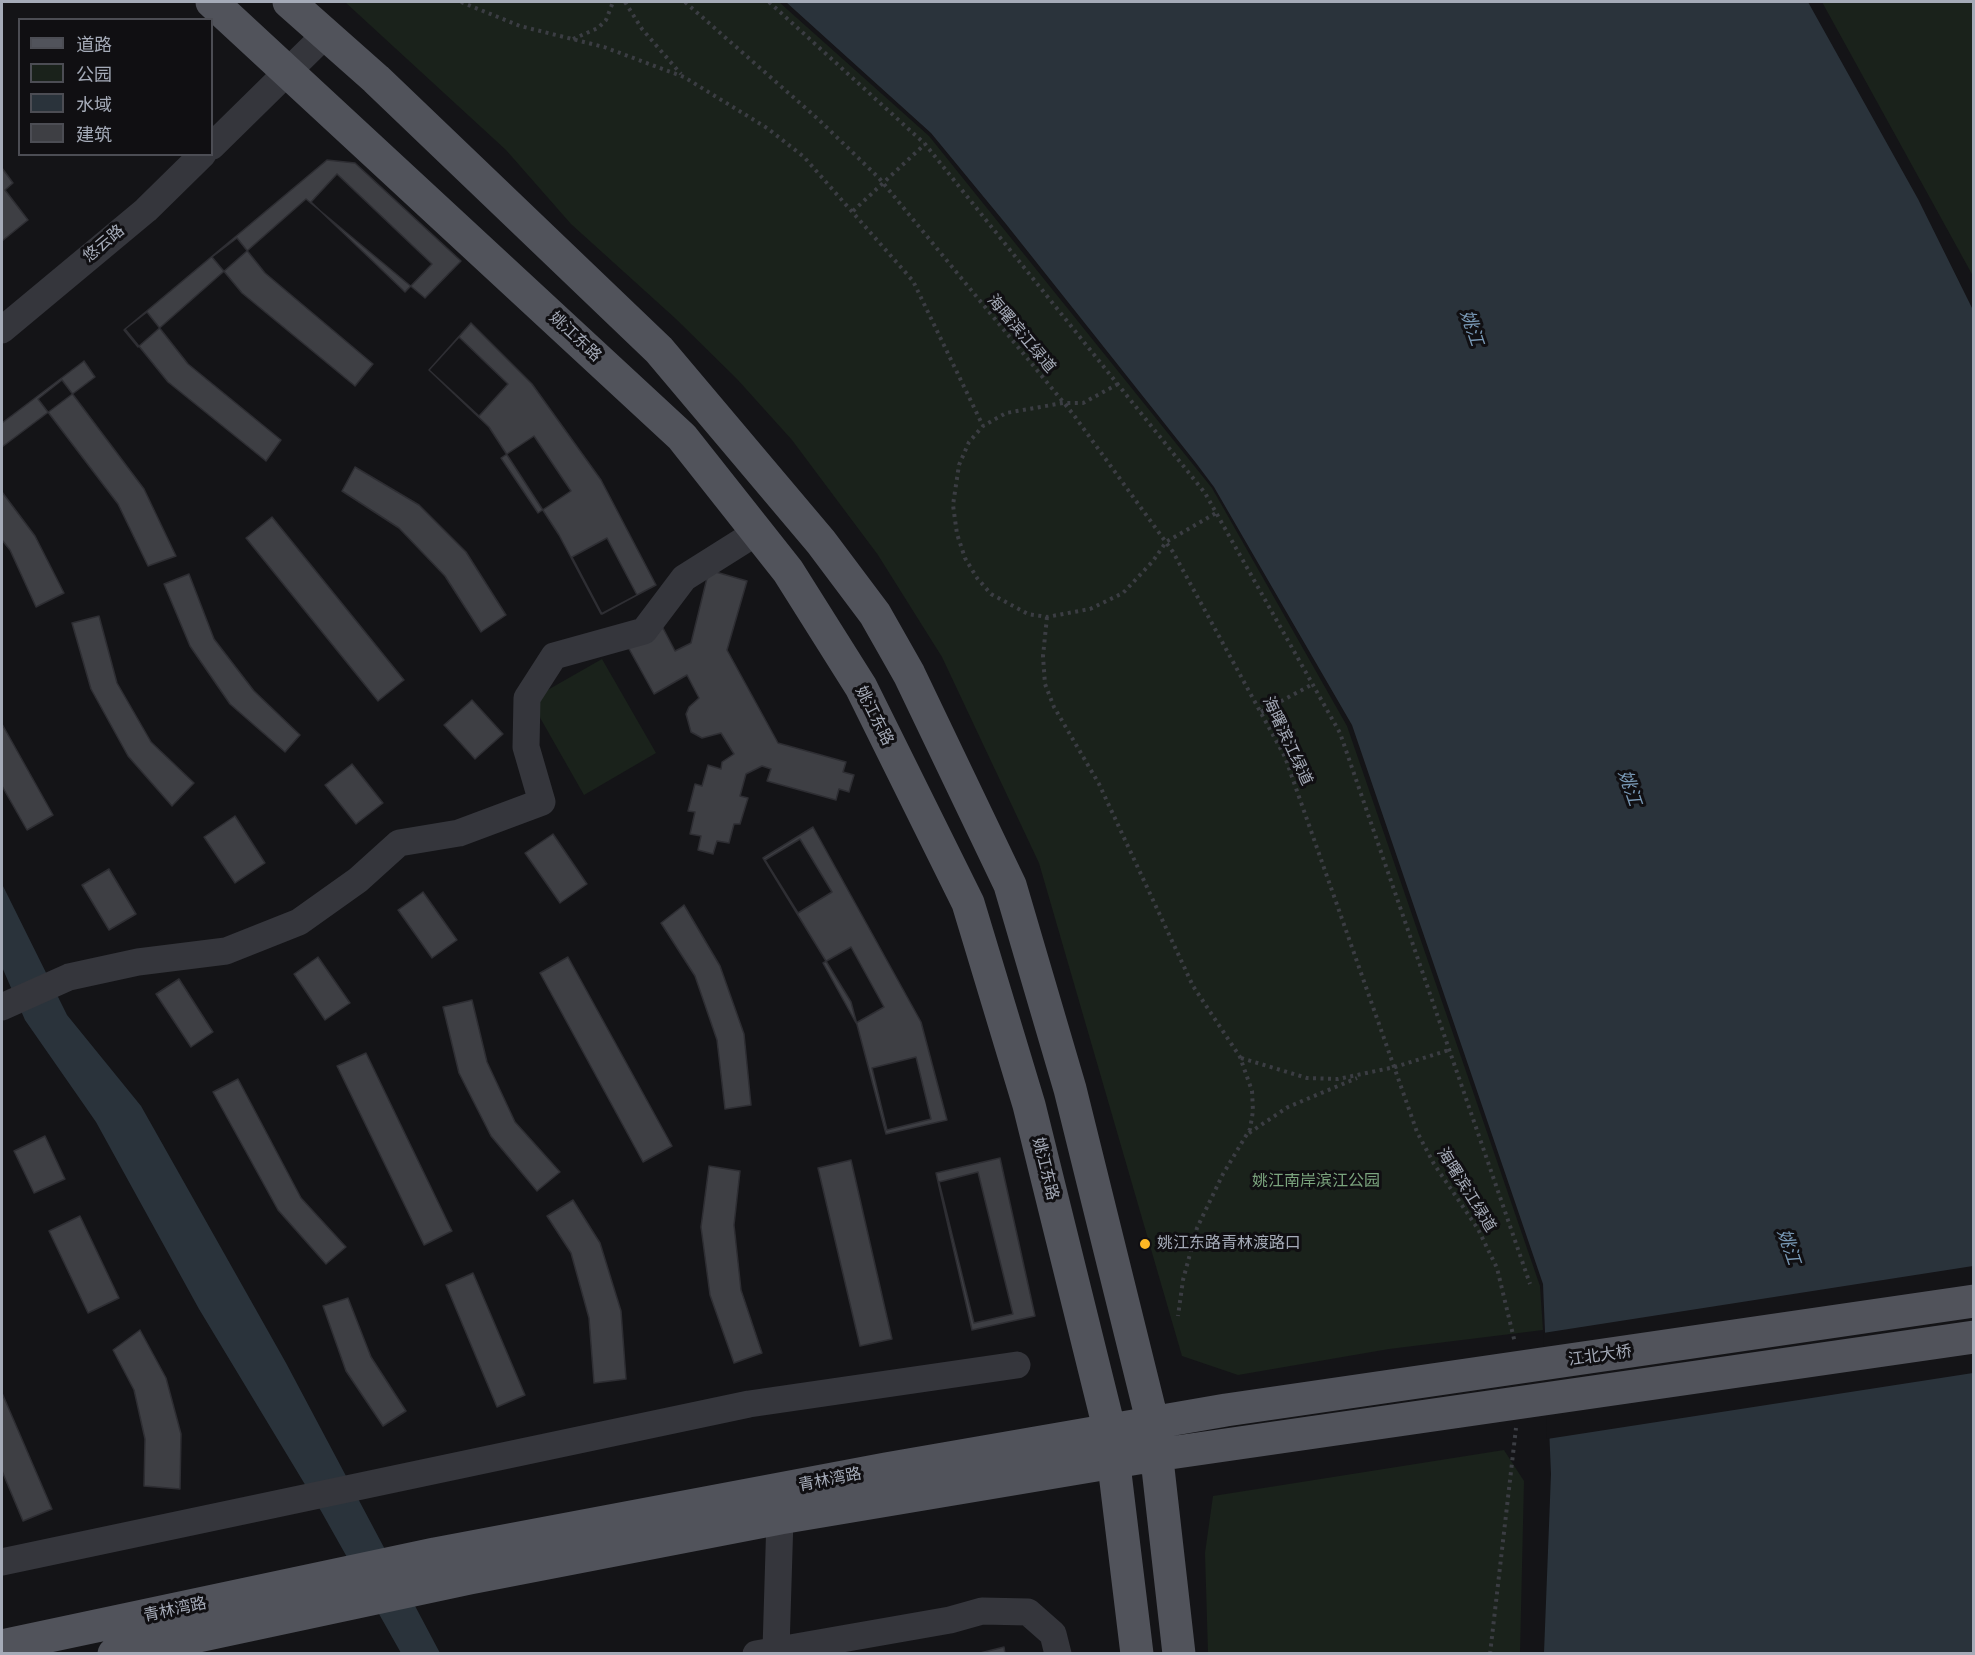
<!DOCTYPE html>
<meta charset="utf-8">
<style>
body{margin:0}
#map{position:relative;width:1975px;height:1655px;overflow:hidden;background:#141417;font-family:"Fira Sans","Noto Sans SC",sans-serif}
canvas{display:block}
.frame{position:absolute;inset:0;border:3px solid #a5abb8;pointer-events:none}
.legend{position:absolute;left:18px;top:18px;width:195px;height:138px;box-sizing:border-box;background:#100f12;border:2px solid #4c4d54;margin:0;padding:8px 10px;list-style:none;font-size:18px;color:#a5abb8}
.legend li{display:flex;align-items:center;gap:12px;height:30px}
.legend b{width:30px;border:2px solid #4c4d54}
</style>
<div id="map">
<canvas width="1975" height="1655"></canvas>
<div class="frame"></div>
<ul class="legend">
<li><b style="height:8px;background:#51535b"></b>道路</li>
<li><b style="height:16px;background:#1a221b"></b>公园</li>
<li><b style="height:16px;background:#2a333b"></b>水域</li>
<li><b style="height:16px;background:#3e3f44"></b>建筑</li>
</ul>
</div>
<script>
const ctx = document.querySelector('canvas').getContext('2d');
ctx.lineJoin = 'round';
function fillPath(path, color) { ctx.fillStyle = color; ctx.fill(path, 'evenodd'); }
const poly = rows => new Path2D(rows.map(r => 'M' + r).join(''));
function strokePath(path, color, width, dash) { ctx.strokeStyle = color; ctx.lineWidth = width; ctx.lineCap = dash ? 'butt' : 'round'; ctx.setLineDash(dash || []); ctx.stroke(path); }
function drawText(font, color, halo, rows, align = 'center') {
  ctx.font = font + ' "Fira Sans","Noto Sans SC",sans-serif'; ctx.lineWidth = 6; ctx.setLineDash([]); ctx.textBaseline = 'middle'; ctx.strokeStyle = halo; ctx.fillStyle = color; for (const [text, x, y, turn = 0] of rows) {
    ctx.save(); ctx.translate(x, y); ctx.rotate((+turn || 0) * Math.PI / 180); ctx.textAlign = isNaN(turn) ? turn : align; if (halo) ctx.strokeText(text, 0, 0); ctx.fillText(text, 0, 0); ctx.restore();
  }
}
fillPath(poly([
 [345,2,779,2,929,136,1212,488,1347,726,1540,1286,1543,1330,1389,1349,1238,1375,1182,1356,1039,863,942,657,878,555,792,440,737,379,676,319,571,224,506,150],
 [1822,2,1973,2,1973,276],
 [602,659,656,753,584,795,530,700],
 [1504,1450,1524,1481,1520,1653,1208,1653,1205,1553,1213,1496]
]), '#1a221b');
fillPath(poly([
 [786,2,1808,2,1918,199,1973,310,1973,1653,1544,1653,1551,1474,1543,1284,1352,725,1214,487,1196,463,1006,224,931,133],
 [2,884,67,1015,141,1106,286,1363,440,1653,401,1653,321,1511,199,1309,96,1122,25,1020,2,967]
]), '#2a333b');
fillPath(poly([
 [1973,1266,1973,1373,1547,1439,1543,1333]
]), '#141417');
const building = poly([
 [327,160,355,163,461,261,425,298,306,199,138,347,124,330,327,160],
 [2,168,13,183,5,190,28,220,2,241,2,168],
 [337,174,432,264,405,292,311,202,337,174],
 [237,238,265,273,373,364,355,386,242,293,212,257,237,238],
 [147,312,188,364,281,440,266,461,168,382,125,329,147,312],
 [471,323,532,384,601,480,656,585,601,614,559,535,489,427,429,370,471,323],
 [459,337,508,384,479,416,429,370,459,337],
 [84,361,95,377,2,447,2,423,84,361],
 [62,380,144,489,176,556,148,566,118,504,38,399,62,380],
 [534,436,571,491,538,513,501,458,534,436],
 [355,467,419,505,466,552,506,615,481,632,445,576,399,528,342,491,355,467],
 [2,492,35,536,64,593,36,607,10,550,2,540,2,492],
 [272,517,404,680,378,701,246,538,272,517],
 [607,538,637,595,602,614,572,557,607,538],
 [709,570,747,581,727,650,778,743,846,762,843,772,854,775,849,792,839,789,836,800,767,781,771,769,762,766,746,774,740,796,748,798,740,824,734,824,729,843,717,841,713,854,698,850,701,836,690,834,695,812,688,811,695,784,702,786,708,765,721,769,722,762,734,754,721,733,702,738,691,732,686,714,689,707,699,698,687,675,654,694,628,647,663,628,675,651,691,643,709,570],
 [189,574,214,639,254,691,300,735,285,752,230,704,190,646,164,584,189,574],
 [99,616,117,683,151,742,194,783,172,806,128,756,91,689,72,623,99,616],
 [472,700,503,734,475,759,444,725,472,700],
 [2,724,53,815,27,830,2,786,2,724],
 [352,764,383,803,356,824,325,785,352,764],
 [235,816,265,863,235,883,204,837,235,816],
 [813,827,921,1022,947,1120,886,1134,851,1002,763,858,813,827],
 [553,834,587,884,560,903,525,853,553,834],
 [800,839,832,892,798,913,765,860,800,839],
 [109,869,136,914,109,930,82,885,109,869],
 [423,892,457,940,432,958,398,910,423,892],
 [684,905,720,966,744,1034,751,1105,725,1109,717,1040,695,976,661,923,684,905],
 [851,947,884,1007,856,1023,823,963,851,947],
 [318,957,350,1003,325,1020,294,974,318,957],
 [568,957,672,1146,643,1162,540,973,568,957],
 [179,979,213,1032,191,1047,156,994,179,979],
 [472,1000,487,1062,515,1122,560,1172,537,1191,491,1136,459,1073,443,1007,472,1000],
 [366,1053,452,1231,424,1245,337,1066,366,1053],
 [916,1057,931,1119,887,1130,872,1068,916,1057],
 [238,1079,301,1198,346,1247,326,1264,278,1210,213,1092,238,1079],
 [45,1136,65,1179,34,1193,14,1151,45,1136],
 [1000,1158,1035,1316,972,1330,936,1173,1000,1158],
 [851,1160,892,1339,860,1346,818,1168,851,1160],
 [709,1166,740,1171,734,1225,741,1290,762,1353,734,1363,710,1295,701,1227,709,1166],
 [978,1172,1013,1314,974,1323,939,1182,978,1172],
 [573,1200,600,1243,621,1311,626,1379,594,1383,589,1318,571,1253,547,1216,573,1200],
 [80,1216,119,1298,88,1313,49,1231,80,1216],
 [473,1273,525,1395,497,1407,446,1285,473,1273],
 [348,1298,371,1357,406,1411,383,1426,346,1371,323,1306,348,1298],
 [140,1330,166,1378,181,1434,180,1489,144,1486,145,1439,134,1390,113,1350,140,1330],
 [2,1393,52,1509,23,1521,2,1471,2,1393],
 [1004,1647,1005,1654,976,1654,1004,1647]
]);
fillPath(building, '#3e3f44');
strokePath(building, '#2e2e33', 1.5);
strokePath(poly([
 [461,2,520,26,604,47,684,77,767,128,804,157,913,281,983,426],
 [625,2,642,29,681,74],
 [685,2,818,119,879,178,1073,414,1173,552,1285,757,1417,1132,1434,1164,1478,1229,1497,1268,1515,1343],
 [769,2,925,144,1205,493,1340,733,1530,1284],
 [573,39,598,28,606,20,613,2],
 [853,211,925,144],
 [1118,384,1083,403,1063,403,1006,413,983,426,969,442,959,465,953,505,957,534,965,558,977,578,991,594,1028,614,1047,617,1090,609,1123,593,1153,561,1166,542,1216,513],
 [1047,617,1043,656,1045,684,1054,707,1099,784,1193,986,1240,1057,1252,1091,1253,1111,1250,1129,1223,1174,1197,1228,1183,1280,1178,1316],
 [1261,712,1313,684],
 [1241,1058,1307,1078,1338,1079,1395,1067,1449,1050],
 [1249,1133,1288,1107,1357,1078],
 [1490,1654,1516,1428]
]), '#3b3d43', 4, [3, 4.5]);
strokePath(poly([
 [212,146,326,34],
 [2,330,146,210,203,154],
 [2,1007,69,977,138,962,226,951,299,922,358,880,399,843,459,833,542,802,526,747,527,698,554,656,644,631,684,578,757,532],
 [2,1562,749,1404,1017,1365],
 [776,1649,780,1518],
 [756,1654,950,1620,982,1611,1028,1612,1053,1634,1058,1654]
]), '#35363c', 27);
strokePath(poly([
 [212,2,682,437,788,571,861,687,968,903,1029,1105,1110,1432,1137,1654],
 [289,2,376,79,659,350,821,542,875,614,909,674,1010,885,1070,1089,1153,1424,1179,1654],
 [2,1646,435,1554,886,1469,1226,1410,1974,1301],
 [114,1654,469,1578,780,1518,1156,1455,1974,1337]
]), '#51535b', 33);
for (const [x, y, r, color] of [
 [1145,1244,6,"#ffb824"]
]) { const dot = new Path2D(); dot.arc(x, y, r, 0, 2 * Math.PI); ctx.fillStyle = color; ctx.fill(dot); strokePath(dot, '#100f12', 2); }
drawText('16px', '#a5abb8', '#100f12', [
 ["悠云路",104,244,-40],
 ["海曙滨江绿道",1021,334,50],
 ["姚江东路",575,337,43],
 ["姚江东路",874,716,63],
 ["海曙滨江绿道",1287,741,65],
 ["姚江东路",1045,1169,76],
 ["海曙滨江绿道",1466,1190,58],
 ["江北大桥",1600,1356,-8],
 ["青林湾路",830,1480,-11],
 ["青林湾路",175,1610,-12]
]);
drawText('16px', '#7ba47e', '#100f12', [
 ["姚江南岸滨江公园",1316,1182]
]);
drawText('16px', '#a5abb8', '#100f12', [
 ["姚江东路青林渡路口",1157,1244]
], 'left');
drawText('italic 18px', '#7999b6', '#100f12', [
 ["姚江",1471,328,71],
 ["姚江",1629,788,71],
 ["姚江",1788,1247,71]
]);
</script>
